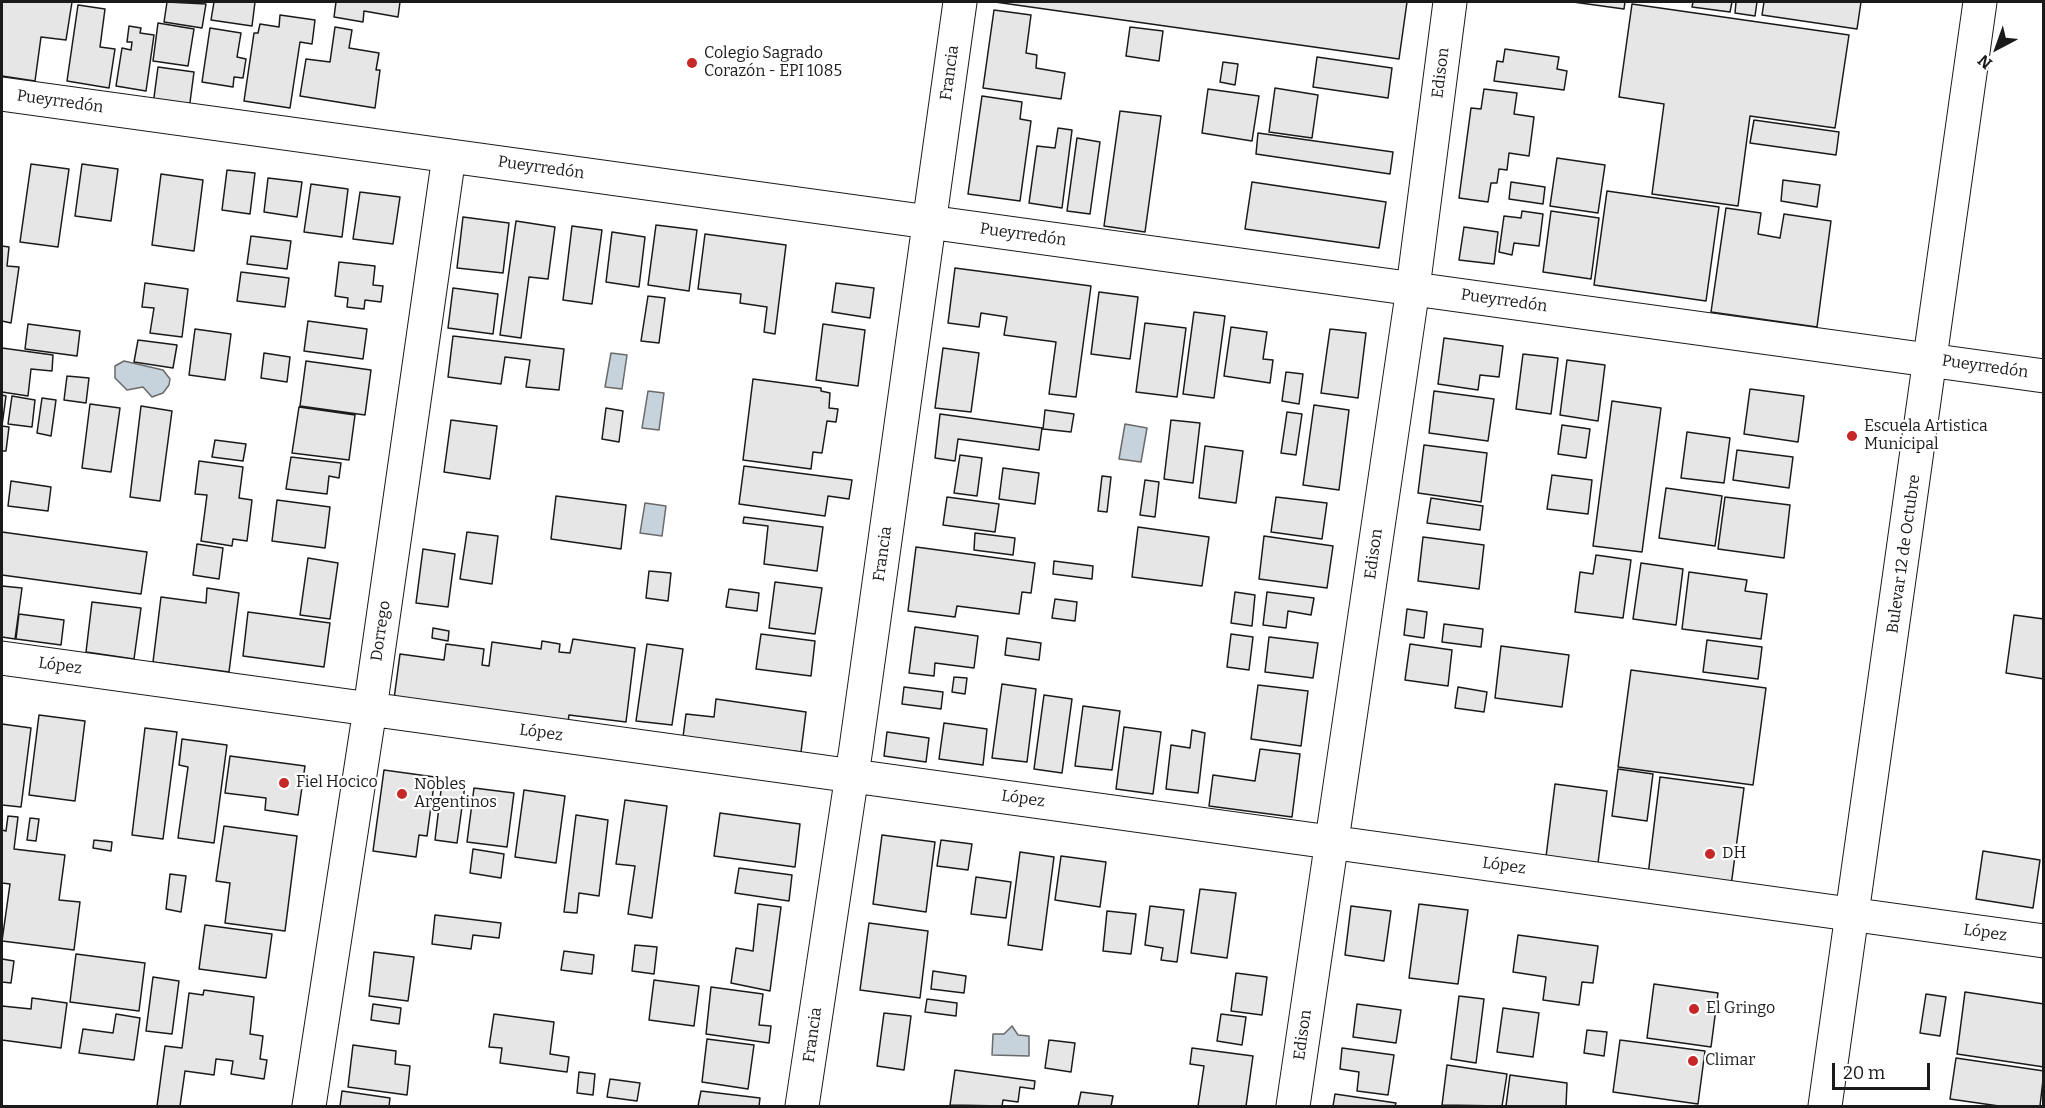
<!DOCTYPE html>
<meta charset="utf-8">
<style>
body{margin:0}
#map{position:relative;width:2045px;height:1108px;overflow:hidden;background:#fff;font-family:Bitter,serif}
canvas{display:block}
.frame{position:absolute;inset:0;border:3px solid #1a1a1a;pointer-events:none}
.north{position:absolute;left:1967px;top:18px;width:60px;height:60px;-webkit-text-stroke:4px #fff;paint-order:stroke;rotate:221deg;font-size:16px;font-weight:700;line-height:24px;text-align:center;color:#1a1a1a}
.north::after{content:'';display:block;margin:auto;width:21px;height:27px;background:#1a1a1a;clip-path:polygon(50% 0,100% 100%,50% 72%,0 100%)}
.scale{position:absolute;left:1832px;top:1063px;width:98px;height:27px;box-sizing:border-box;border:3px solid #1a1a1a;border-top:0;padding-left:8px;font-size:18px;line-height:21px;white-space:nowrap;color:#1a1a1a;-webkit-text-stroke:4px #fff;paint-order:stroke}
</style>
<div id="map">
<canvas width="2045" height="1108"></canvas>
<div class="frame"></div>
<div class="north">N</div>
<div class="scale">20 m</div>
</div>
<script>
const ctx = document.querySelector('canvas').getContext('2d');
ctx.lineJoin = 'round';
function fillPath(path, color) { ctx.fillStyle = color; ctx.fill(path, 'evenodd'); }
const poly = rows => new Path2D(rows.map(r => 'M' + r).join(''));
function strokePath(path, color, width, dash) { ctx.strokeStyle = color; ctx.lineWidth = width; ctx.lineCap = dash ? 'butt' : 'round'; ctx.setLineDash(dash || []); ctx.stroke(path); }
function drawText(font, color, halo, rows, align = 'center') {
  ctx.font = font + ' Bitter,serif'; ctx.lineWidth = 4.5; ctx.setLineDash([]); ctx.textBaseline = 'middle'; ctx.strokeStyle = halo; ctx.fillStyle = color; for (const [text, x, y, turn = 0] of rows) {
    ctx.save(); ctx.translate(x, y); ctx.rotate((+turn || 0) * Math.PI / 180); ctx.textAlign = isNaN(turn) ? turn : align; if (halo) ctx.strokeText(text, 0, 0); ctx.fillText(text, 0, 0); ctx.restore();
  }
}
const water = poly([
 [611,353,627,355,622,389,605,387,611,353],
 [124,361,163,370,170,379,169,385,163,393,152,397,143,387,127,390,115,378,115,366,124,361],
 [648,391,664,393,659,430,642,428,648,391],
 [1125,424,1147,428,1141,462,1119,459,1125,424],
 [645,503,666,506,662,536,640,533,645,503],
 [1012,1026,1018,1035,1029,1036,1029,1056,992,1055,993,1034,1004,1034,1012,1026]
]);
fillPath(water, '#c6d2dc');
strokePath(water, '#6a6a6a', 1.5);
const building = poly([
 [2,2,72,2,66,40,41,37,35,81,2,76,2,2],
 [167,2,206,4,202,28,164,22,167,2],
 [214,2,255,2,252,26,211,20,214,2],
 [336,2,400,2,398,17,364,11,363,22,334,17,336,2],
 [995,2,1407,2,1399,59,995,2],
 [1573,2,1625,2,1624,9,1573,2],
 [1693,2,1732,2,1730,12,1692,7,1693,2],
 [1736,2,1757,2,1755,16,1735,13,1736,2],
 [1764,2,1861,2,1857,29,1762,15,1764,2],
 [1632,4,1849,35,1835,128,1750,116,1738,206,1652,194,1664,104,1619,97,1632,4],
 [78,5,105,9,100,47,115,49,109,88,67,81,78,5],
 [994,10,1031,15,1026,53,1037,55,1036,68,1065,73,1061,99,983,88,994,10],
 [280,15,315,20,312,44,300,42,290,108,244,101,254,33,258,33,260,24,279,27,280,15],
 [158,23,194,29,188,66,153,61,158,23],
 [129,26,141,28,140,33,154,35,146,91,116,86,122,48,131,50,132,42,127,42,129,26],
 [335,27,352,30,349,48,379,53,376,70,380,70,375,108,300,96,306,59,330,62,335,27],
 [1130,27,1163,31,1159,61,1126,56,1130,27],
 [210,28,241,33,237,57,246,59,243,78,234,77,233,87,202,82,210,28],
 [1505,49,1559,57,1557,69,1567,71,1564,90,1494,81,1497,61,1503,62,1505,49],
 [1317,57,1392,68,1388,98,1313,87,1317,57],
 [1223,62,1238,64,1235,85,1220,82,1223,62],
 [158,67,194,72,189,110,153,105,158,67],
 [1275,88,1318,95,1312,138,1269,132,1275,88],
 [1208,89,1259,96,1252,141,1202,133,1208,89],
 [1484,89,1517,93,1514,114,1534,117,1529,156,1509,153,1507,170,1499,169,1497,183,1491,183,1488,202,1459,198,1471,108,1481,109,1484,89],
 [982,96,1022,102,1020,119,1031,121,1020,201,968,194,982,96],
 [1120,111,1161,116,1145,232,1104,226,1120,111],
 [1754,120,1839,132,1836,155,1750,143,1754,120],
 [1058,128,1072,130,1062,208,1029,203,1037,146,1055,148,1058,128],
 [1258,133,1393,152,1390,174,1256,154,1258,133],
 [1077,138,1100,142,1090,214,1067,211,1077,138],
 [1557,158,1605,165,1598,213,1550,206,1557,158],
 [31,164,69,169,58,247,20,242,31,164],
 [82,164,118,169,111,221,75,216,82,164],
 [227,170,255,173,250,214,222,210,227,170],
 [161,174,203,180,194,251,152,245,161,174],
 [268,178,302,182,297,217,264,212,268,178],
 [1783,180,1820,185,1817,207,1781,201,1783,180],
 [1252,182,1386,202,1379,248,1245,229,1252,182],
 [1511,182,1545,187,1543,204,1509,199,1511,182],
 [311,184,348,189,342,237,304,232,311,184],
 [1607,191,1719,207,1706,301,1594,285,1607,191],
 [360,192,400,197,393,244,353,239,360,192],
 [1726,208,1761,213,1758,234,1780,238,1784,214,1831,221,1817,327,1711,312,1726,208],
 [1522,211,1543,214,1539,246,1514,243,1512,255,1499,252,1504,216,1521,218,1522,211],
 [1551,211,1599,218,1591,279,1543,272,1551,211],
 [463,217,509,223,503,273,457,268,463,217],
 [516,221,555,227,548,279,529,277,521,338,500,335,516,221],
 [656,225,697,230,689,291,648,285,656,225],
 [572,226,602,230,592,304,563,300,572,226],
 [1464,227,1498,232,1494,264,1459,260,1464,227],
 [612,232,645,237,639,287,606,282,612,232],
 [705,234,786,245,775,334,764,332,767,307,740,303,741,294,698,289,705,234],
 [251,236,291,241,287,269,247,264,251,236],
 [2,246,9,247,7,266,19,267,11,323,2,321,2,246],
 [339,262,375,266,373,285,383,286,381,302,365,300,364,309,347,307,348,298,335,296,339,262],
 [955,268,1091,286,1076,397,1049,394,1056,342,1004,335,1007,317,981,313,979,327,948,323,955,268],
 [241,272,289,278,285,307,237,301,241,272],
 [145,283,188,289,182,337,150,333,154,308,142,307,145,283],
 [836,283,874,288,870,318,832,312,836,283],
 [453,288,498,294,493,334,448,328,453,288],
 [1099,292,1138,297,1130,359,1091,354,1099,292],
 [648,296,665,298,659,343,641,341,648,296],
 [1194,312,1225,316,1214,398,1183,394,1194,312],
 [308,321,367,329,363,359,304,351,308,321],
 [1145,323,1186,328,1177,397,1136,392,1145,323],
 [28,324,80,331,77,356,25,349,28,324],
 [823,324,865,330,858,386,816,380,823,324],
 [1231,327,1267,332,1263,359,1273,360,1270,383,1224,376,1231,327],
 [195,329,231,334,225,380,189,375,195,329],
 [1330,329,1366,333,1358,398,1321,393,1330,329],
 [453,336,564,349,559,390,526,387,530,360,505,357,501,384,448,377,453,336],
 [1444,338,1503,346,1499,377,1480,375,1478,390,1438,384,1444,338],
 [138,340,177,345,173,368,134,362,138,340],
 [2,348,53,355,52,371,31,369,28,396,2,392,2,348],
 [943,348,979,353,971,412,935,408,943,348],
 [264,353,290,357,287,382,261,378,264,353],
 [1523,354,1558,358,1551,414,1516,409,1523,354],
 [1567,360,1605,365,1598,421,1560,415,1567,360],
 [306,361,371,370,365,415,300,406,306,361],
 [1286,372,1303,374,1299,404,1282,401,1286,372],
 [67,376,89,378,86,403,64,400,67,376],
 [753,379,821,388,821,391,830,393,829,408,838,409,836,422,827,421,822,453,813,452,811,469,743,460,753,379],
 [1750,389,1804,396,1798,442,1744,434,1750,389],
 [1434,391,1494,399,1488,441,1429,433,1434,391],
 [2,395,6,396,2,426,9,427,6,451,2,451,2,395],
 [12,396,35,400,32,427,8,424,12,396],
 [42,398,56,400,51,436,37,433,42,398],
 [1612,401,1661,408,1642,552,1593,546,1612,401],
 [90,404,120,408,111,472,82,468,90,404],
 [1314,405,1349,410,1339,490,1303,485,1314,405],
 [141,406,172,411,160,501,130,497,141,406],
 [299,407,355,415,349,460,292,453,299,407],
 [606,408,623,411,619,442,602,439,606,408],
 [1045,410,1074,414,1071,432,1043,429,1045,410],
 [1287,412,1302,414,1296,455,1281,453,1287,412],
 [940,414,1042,428,1039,450,958,439,955,461,935,458,940,414],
 [451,420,497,426,490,479,444,472,451,420],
 [1171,420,1200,423,1193,483,1164,479,1171,420],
 [1562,425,1590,429,1586,458,1558,454,1562,425],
 [1687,432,1730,438,1724,483,1681,478,1687,432],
 [215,440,246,444,243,461,212,457,215,440],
 [1424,445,1487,453,1481,502,1418,493,1424,445],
 [1205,446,1243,451,1236,503,1199,498,1205,446],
 [1737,450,1793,457,1789,488,1733,480,1737,450],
 [960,455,982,458,977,496,954,493,960,455],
 [291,457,341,463,339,478,329,476,327,494,286,489,291,457],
 [199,461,243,467,239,498,252,500,247,541,233,539,232,546,201,541,207,495,195,494,199,461],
 [744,466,852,480,849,499,828,496,825,516,739,504,744,466],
 [1003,468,1039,473,1035,504,999,499,1003,468],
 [1552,475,1592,480,1588,514,1547,509,1552,475],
 [1102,476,1111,477,1107,512,1098,511,1102,476],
 [1145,480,1159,482,1155,517,1140,515,1145,480],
 [11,481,51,487,48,511,8,506,11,481],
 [1666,488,1722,496,1715,546,1659,538,1666,488],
 [556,496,626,505,621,549,551,539,556,496],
 [947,497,999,504,995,532,943,525,947,497],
 [1276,497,1327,503,1322,539,1271,532,1276,497],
 [1725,497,1790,505,1784,558,1718,549,1725,497],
 [1431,498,1483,506,1480,530,1427,523,1431,498],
 [277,500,330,507,325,548,272,541,277,500],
 [744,517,823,527,817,571,764,564,768,526,743,523,744,517],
 [1138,527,1209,537,1202,586,1132,577,1138,527],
 [2,532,147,552,141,594,2,575,2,532],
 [467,532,498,536,492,584,460,579,467,532],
 [975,533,1015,538,1013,555,974,550,975,533],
 [1264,536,1333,546,1327,588,1259,579,1264,536],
 [1423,537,1484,545,1479,589,1418,581,1423,537],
 [197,544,223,548,219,579,193,575,197,544],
 [916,547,1035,563,1031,593,1022,592,1019,614,957,606,955,617,908,611,916,547],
 [423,549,455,554,448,607,416,603,423,549],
 [1596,555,1631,560,1623,618,1575,612,1580,572,1593,574,1596,555],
 [308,558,338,563,330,619,300,615,308,558],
 [1054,561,1093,566,1092,579,1053,574,1054,561],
 [1641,563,1683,569,1676,625,1633,619,1641,563],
 [649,571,671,573,668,601,646,598,649,571],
 [1689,572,1747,580,1745,591,1767,594,1761,639,1682,629,1689,572],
 [775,582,822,588,815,634,769,628,775,582],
 [2,586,22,588,15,639,2,637,2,586],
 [207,588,239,593,229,672,153,662,161,597,206,603,207,588],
 [729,589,759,593,757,611,726,607,729,589],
 [1235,592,1255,595,1252,626,1231,623,1235,592],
 [1267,592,1314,598,1311,615,1288,611,1286,628,1263,625,1267,592],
 [1055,599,1077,602,1075,621,1052,618,1055,599],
 [92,602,141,608,134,659,86,652,92,602],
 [1407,609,1427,612,1424,638,1404,635,1407,609],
 [248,612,330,623,324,667,243,656,248,612],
 [19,614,64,620,61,645,16,639,19,614],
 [2014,615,2044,619,2044,679,2006,673,2014,615],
 [1444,624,1483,629,1481,647,1442,642,1444,624],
 [915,627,978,636,974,668,935,663,934,676,909,673,915,627],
 [433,628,449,631,448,641,432,638,433,628],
 [761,634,815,641,811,676,756,669,761,634],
 [1231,634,1253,637,1249,670,1227,667,1231,634],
 [1269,637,1318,643,1313,678,1265,672,1269,637],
 [1007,638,1041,643,1039,660,1005,655,1007,638],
 [573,639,635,648,626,722,569,715,568,722,394,699,400,654,444,660,446,644,484,649,482,665,489,666,492,642,541,649,542,641,560,644,559,652,570,653,573,639],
 [1707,640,1762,647,1758,679,1703,672,1707,640],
 [647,644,683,649,672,725,636,721,647,644],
 [1410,644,1452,650,1448,686,1405,680,1410,644],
 [1501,646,1569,655,1562,707,1495,698,1501,646],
 [1631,670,1766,688,1753,785,1618,767,1631,670],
 [954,677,967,678,965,694,952,692,954,677],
 [1002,684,1036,689,1027,762,992,758,1002,684],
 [1258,685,1308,691,1301,746,1251,739,1258,685],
 [904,687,943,692,941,709,902,704,904,687],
 [1458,687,1487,692,1484,712,1455,708,1458,687],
 [1044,695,1072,699,1062,773,1034,769,1044,695],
 [716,699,806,712,801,752,683,737,686,714,714,717,716,699],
 [1083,706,1120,711,1112,770,1075,766,1083,706],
 [39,715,85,721,75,801,29,795,39,715],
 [944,723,987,729,983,765,939,759,944,723],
 [2,724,31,728,21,807,2,805,2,724],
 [1124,727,1161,732,1153,794,1116,789,1124,727],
 [145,728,177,732,163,839,132,835,145,728],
 [1192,730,1205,733,1198,793,1166,789,1171,745,1190,748,1192,730],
 [887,732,929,738,926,762,884,756,887,732],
 [182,739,227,745,214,843,178,838,188,767,179,765,182,739],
 [1260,749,1300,754,1292,817,1209,806,1213,775,1255,781,1260,749],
 [230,756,305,766,298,815,265,810,266,798,225,793,230,756],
 [1618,769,1653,774,1647,821,1612,816,1618,769],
 [384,770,435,777,427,836,419,835,416,857,373,851,384,770],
 [1660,777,1744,788,1731,886,1648,875,1660,777],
 [442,782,465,785,457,843,435,840,442,782],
 [1555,784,1607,791,1598,863,1546,857,1555,784],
 [474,788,514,793,507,847,467,842,474,788],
 [524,790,565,796,556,863,515,857,524,790],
 [625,800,667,806,652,918,628,914,635,866,616,864,625,800],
 [720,813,800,824,795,867,714,856,720,813],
 [576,815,608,820,599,896,579,893,577,913,564,912,576,815],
 [8,816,18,817,14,849,65,855,59,900,80,902,74,950,2,941,10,884,2,883,2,830,6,831,8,816],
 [30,818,39,819,36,841,27,840,30,818],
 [224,826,297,836,285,931,225,923,230,883,216,881,224,826],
 [882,835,935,842,926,912,873,904,882,835],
 [94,840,112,842,111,851,93,848,94,840],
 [941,840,972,844,968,870,937,866,941,840],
 [473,849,504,854,501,878,470,873,473,849],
 [1983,851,2040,860,2033,908,1976,899,1983,851],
 [1020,852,1054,857,1042,950,1008,945,1020,852],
 [1061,856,1106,862,1100,907,1055,900,1061,856],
 [739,868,792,875,789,901,735,893,739,868],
 [170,874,186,876,181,912,166,909,170,874],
 [976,877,1011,882,1006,918,971,914,976,877],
 [1200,889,1236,893,1227,958,1191,953,1200,889],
 [758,904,781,907,770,991,731,983,736,948,753,951,758,904],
 [1419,904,1468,910,1458,984,1409,978,1419,904],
 [1150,906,1184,910,1177,962,1161,960,1163,948,1145,945,1150,906],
 [1351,906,1391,911,1384,961,1345,955,1351,906],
 [1107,911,1136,914,1131,954,1103,951,1107,911],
 [435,915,501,923,499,938,473,935,471,949,432,944,435,915],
 [869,923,928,931,920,998,860,990,869,923],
 [205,925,272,934,266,978,199,969,205,925],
 [1518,935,1598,946,1593,983,1582,982,1579,1005,1543,1000,1546,977,1513,972,1518,935],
 [635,945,657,947,654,974,632,971,635,945],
 [564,951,594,955,592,974,561,970,564,951],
 [374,952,414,957,408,1001,369,996,374,952],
 [76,954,145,963,139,1011,70,1002,76,954],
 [2,959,14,961,11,983,2,982,2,959],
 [933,971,966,976,964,993,931,989,933,971],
 [1236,973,1267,977,1262,1015,1231,1011,1236,973],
 [153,977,179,981,172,1034,146,1031,153,977],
 [654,980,699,986,694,1026,649,1020,654,980],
 [1654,984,1718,993,1711,1047,1647,1038,1654,984],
 [711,987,763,994,759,1025,771,1026,769,1043,706,1034,711,987],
 [204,990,254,997,250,1034,263,1036,260,1059,267,1060,264,1079,231,1074,233,1061,216,1059,214,1075,185,1071,180,1106,157,1106,165,1046,182,1048,189,993,203,995,204,990],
 [1965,992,2044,1004,2044,1067,1957,1054,1965,992],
 [1926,994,1946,997,1940,1036,1920,1033,1926,994],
 [1459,996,1484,999,1476,1063,1451,1059,1459,996],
 [32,998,67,1003,61,1048,2,1040,2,1006,31,1009,32,998],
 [927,999,957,1003,956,1016,925,1012,927,999],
 [373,1004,401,1008,399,1024,371,1020,373,1004],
 [1357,1004,1401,1010,1396,1043,1353,1037,1357,1004],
 [1503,1008,1539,1013,1533,1057,1497,1052,1503,1008],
 [884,1013,911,1016,904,1070,877,1066,884,1013],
 [116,1014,140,1018,134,1060,79,1053,83,1029,113,1033,116,1014],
 [494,1014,554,1022,550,1054,569,1057,567,1072,500,1063,502,1048,489,1047,494,1014],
 [1221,1014,1246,1017,1242,1045,1217,1041,1221,1014],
 [1587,1030,1607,1032,1604,1056,1584,1053,1587,1030],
 [707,1039,754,1045,748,1089,702,1082,707,1039],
 [1049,1040,1075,1043,1071,1072,1045,1068,1049,1040],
 [1620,1040,1705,1051,1698,1104,1613,1092,1620,1040],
 [353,1045,396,1051,395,1064,410,1066,407,1095,348,1087,353,1045],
 [1192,1048,1253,1056,1246,1106,1198,1106,1204,1066,1190,1064,1192,1048],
 [1342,1048,1394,1055,1388,1095,1357,1091,1359,1072,1340,1069,1342,1048],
 [1956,1058,2044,1071,2040,1106,1999,1106,1950,1099,1956,1058],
 [1447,1065,1507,1074,1502,1106,1442,1105,1447,1065],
 [955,1070,1035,1081,1034,1089,1020,1087,1018,1102,1003,1100,1002,1106,950,1105,955,1070],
 [579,1072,595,1074,593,1095,577,1093,579,1072],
 [1510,1075,1567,1083,1566,1106,1506,1106,1510,1075],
 [610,1079,640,1083,637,1101,607,1097,610,1079],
 [342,1091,390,1098,389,1106,340,1106,342,1091],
 [701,1091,760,1098,759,1106,698,1106,701,1091],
 [1081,1092,1113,1096,1111,1106,1078,1106,1081,1092],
 [1335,1094,1396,1103,1395,1106,1333,1106,1335,1094]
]);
fillPath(building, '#e6e6e6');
strokePath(building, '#1a1a1a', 1.5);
const minor = poly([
 [2,94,2044,376],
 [2,658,2044,941],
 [309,1106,370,709,449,156],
 [802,1106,856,748,960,2],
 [1293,1106,1413,288,1450,2]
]);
const highway = poly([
 [1825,1106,1980,2]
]);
strokePath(minor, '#1a1a1a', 35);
strokePath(highway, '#1a1a1a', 35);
strokePath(minor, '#fff', 33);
strokePath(highway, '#fff', 33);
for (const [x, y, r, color] of [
 [692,63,6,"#c62828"],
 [1852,436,6,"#c62828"],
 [284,783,6,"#c62828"],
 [402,794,6,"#c62828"],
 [1710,854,6,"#c62828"],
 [1694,1009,6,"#c62828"],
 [1693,1061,6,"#c62828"]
]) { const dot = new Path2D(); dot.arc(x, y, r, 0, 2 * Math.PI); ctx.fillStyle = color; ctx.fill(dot); strokePath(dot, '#fff', 2); }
drawText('16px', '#1a1a1a', '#fff', [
 ["Colegio Sagrado",704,54],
 ["Corazón - EPI 1085",704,72],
 ["Escuela Artistica",1864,427],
 ["Municipal",1864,445],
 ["Fiel Hocico",296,783],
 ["Nobles",414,785],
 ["Argentinos",414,803],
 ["DH",1722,854],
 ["El Gringo",1706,1009],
 ["Climar",1705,1061]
], 'left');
drawText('16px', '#1a1a1a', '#fff', [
 ["Francia",950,73,-82],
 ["Edison",1441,73,-83],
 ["Pueyrredón",60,102,8],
 ["Pueyrredón",541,168,8],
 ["Pueyrredón",1023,235,8],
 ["Pueyrredón",1504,301,8],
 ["Pueyrredón",1985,367,8],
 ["Francia",883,554,-82],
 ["Edison",1374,554,-82],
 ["Bulevar 12 de Octubre",1904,554,-82],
 ["Dorrego",381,631,-82],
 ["López",60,666,8],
 ["López",541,733,8],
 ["López",1023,799,8],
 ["López",1504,866,8],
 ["López",1985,933,8],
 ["Francia",813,1035,-82],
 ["Edison",1303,1035,-82]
]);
</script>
